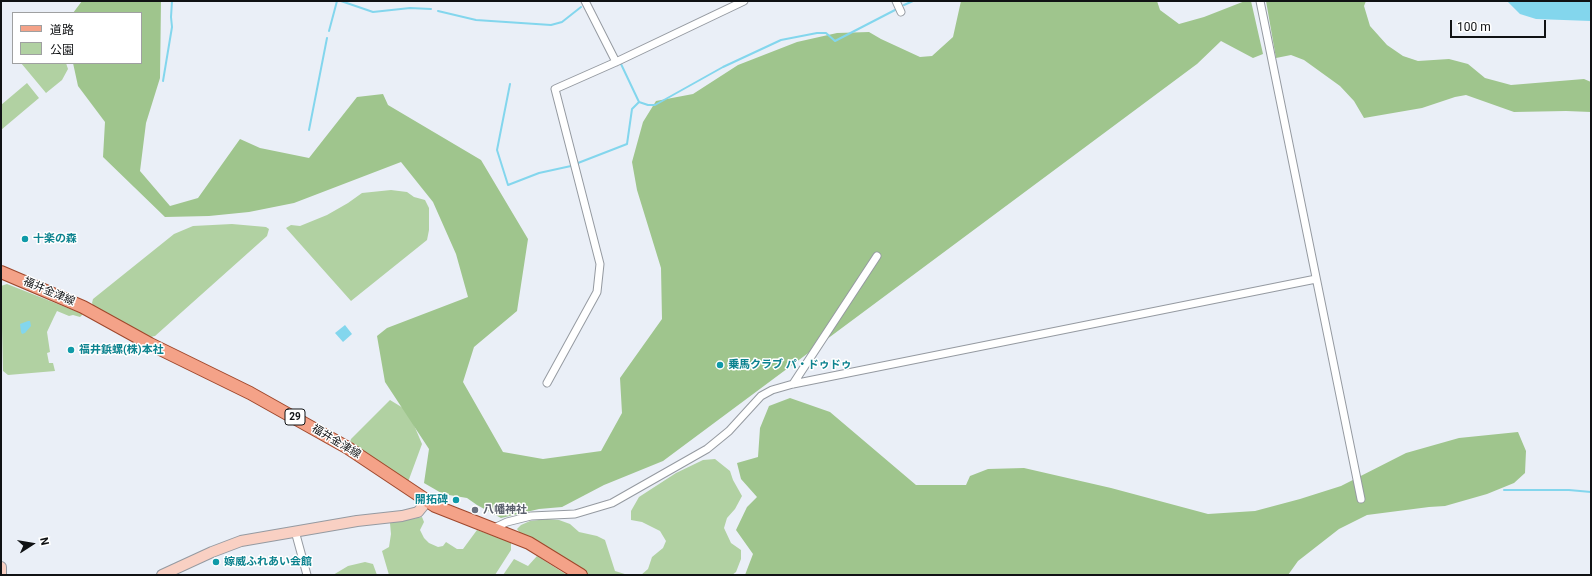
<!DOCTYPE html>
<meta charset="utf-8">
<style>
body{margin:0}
#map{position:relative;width:1592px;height:576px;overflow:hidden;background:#eaeff7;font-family:Roboto,"Noto Sans JP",sans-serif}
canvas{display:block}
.frame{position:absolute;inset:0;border:2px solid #101214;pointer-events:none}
.legend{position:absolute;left:12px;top:12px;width:130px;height:52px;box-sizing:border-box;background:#fff;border:1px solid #9fa0a1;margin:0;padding:5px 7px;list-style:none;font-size:12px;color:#101214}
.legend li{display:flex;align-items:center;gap:8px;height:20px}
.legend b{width:20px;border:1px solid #9fa0a1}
.north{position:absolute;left:12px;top:524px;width:40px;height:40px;-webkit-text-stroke:3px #fff;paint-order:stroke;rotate:78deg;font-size:11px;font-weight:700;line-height:16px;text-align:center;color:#101214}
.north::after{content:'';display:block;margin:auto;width:14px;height:18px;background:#101214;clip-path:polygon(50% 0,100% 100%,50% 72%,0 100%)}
.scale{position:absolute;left:1450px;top:20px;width:96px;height:18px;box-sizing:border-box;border:2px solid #101214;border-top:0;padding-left:5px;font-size:12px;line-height:14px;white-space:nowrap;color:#101214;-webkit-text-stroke:3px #fff;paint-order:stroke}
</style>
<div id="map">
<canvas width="1592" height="576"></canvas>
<div class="frame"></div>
<ul class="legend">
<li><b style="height:5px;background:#f4a288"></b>道路</li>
<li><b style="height:11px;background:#b1d1a2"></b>公園</li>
</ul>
<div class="north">N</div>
<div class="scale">100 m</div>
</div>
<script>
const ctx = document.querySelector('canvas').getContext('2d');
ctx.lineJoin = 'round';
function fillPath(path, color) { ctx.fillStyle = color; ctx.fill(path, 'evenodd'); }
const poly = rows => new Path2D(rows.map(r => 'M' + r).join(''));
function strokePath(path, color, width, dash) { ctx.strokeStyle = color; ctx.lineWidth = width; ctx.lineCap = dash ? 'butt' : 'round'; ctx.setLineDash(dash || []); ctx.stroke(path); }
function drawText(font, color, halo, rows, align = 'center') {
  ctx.font = font + ' Roboto,"Noto Sans JP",sans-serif'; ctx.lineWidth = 3; ctx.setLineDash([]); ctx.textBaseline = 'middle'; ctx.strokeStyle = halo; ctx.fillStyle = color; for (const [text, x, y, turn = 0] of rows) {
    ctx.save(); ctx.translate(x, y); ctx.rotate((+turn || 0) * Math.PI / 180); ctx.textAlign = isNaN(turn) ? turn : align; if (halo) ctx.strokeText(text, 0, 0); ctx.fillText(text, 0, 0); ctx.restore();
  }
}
fillPath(poly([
 [21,63,66,63,68,69,62,80,46,93],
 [27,83,39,98,1,130,1,105],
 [391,190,407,192,414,197,425,200,429,208,429,230,427,240,351,301,286,228,291,225,300,226,327,215,348,203,362,193],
 [232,224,266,227,269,229,267,236,155,336,150,337,95,309,92,303,93,299,174,234,193,226],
 [7,284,83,314,80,317,73,315,69,316,57,311,54,317,47,332,50,352,47,353,49,363,53,363,55,371,8,375,3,371,1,286],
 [390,400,408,411,422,444,408,482,350,442,351,439],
 [715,459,730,471,733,480,742,496,735,509,727,518,724,528,731,543,741,550,741,559,736,572,732,575,641,575,648,569,652,557,663,548,666,541,660,531,642,522,631,520,631,511,639,497,676,473,703,460],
 [422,517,424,522,420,530,424,538,429,543,438,547,443,546,446,542,457,549,463,549,477,530,511,542,511,550,495,575,389,575,382,551,389,547,391,534,390,523],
 [547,519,559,520,570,524,579,532,597,536,605,540,615,571,628,575,587,575,567,561,520,533,517,529,521,525,530,521],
 [537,556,567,575,503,575,514,559,528,566],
 [365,562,373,564,377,575,333,575,348,566]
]), '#b1d1a2');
fillPath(poly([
 [82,1,161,1,160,78,146,123,140,171,170,206,198,198,240,139,260,148,309,158,357,97,383,94,388,105,481,160,528,239,517,311,474,347,463,382,503,452,543,459,601,451,622,413,620,378,662,319,661,268,637,190,632,162,643,122,656,101,693,94,738,65,797,42,837,33,869,32,881,39,920,57,932,56,953,37,961,1,1157,1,1160,10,1179,24,1204,17,1245,1,1251,1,1263,54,1253,58,1221,41,1197,64,663,461,604,485,562,507,539,509,501,518,477,505,467,498,443,494,424,483,429,449,385,382,377,336,387,328,468,297,456,254,433,202,401,162,294,203,249,212,209,216,165,217,103,157,105,122,78,86,73,63,141,63,141,13,73,13],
 [1266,1,1366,1,1364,6,1370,26,1387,45,1403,56,1418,61,1449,59,1468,64,1485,78,1511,85,1584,79,1591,82,1591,112,1566,111,1514,112,1466,95,1455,97,1422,108,1364,118,1354,101,1340,86,1304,60,1291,55,1276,58],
 [790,398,830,412,916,485,966,485,970,476,988,469,1024,468,1111,488,1208,514,1255,511,1300,499,1341,486,1406,453,1459,438,1518,432,1526,451,1525,473,1514,483,1487,494,1445,506,1429,507,1367,515,1339,529,1298,561,1288,575,745,575,753,554,736,530,747,507,757,497,741,479,737,463,758,457,760,428,769,406]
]), '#9fc58d');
fillPath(poly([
 [1507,1,1591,1,1591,21,1536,19,1520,14],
 [28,321,30,321,31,326,25,333,22,334,21,332,20,324],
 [345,325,352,334,343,342,335,333]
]), '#83d6ed');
strokePath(poly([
 [341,1,373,12,410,8,431,9],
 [904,5,913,1],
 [438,11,476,20,551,25,562,22,581,7],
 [329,31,337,1],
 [621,64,639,102],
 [163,81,172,27,171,17,172,1],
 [510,84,497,150,508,185,539,173,571,166],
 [309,130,327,38],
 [578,163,627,144,632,109,639,102,648,105,655,105,723,67,781,40,817,33,826,33,835,41,895,10],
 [1504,490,1569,490,1591,492]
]), '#83d6ed', 2);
const street = poly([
 [585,1,616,62],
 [896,1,901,12],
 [1260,1,1361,499],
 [547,383,597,292,600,264,555,89,616,62,744,1],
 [793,384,877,256],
 [494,528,507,522,531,516,575,514,612,503,707,449,729,431,761,396,772,390,793,384,1316,279],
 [295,531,307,575]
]);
const secondary = poly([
 [1,567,1,575],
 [162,575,212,552,241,541,357,521,402,516,418,512,427,501]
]);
const primary = poly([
 [1,272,83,307,150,344,250,393,348,448,435,506,529,543,581,575]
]);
strokePath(street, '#959aa1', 9);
strokePath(secondary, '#959aa1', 12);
strokePath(primary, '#9f472b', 14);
strokePath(street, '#fff', 7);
strokePath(secondary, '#f9d0c3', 10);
strokePath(primary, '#f4a288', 12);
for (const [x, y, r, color] of [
 [25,239,4,"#0f9aa8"],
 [71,350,4,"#0f9aa8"],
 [720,365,4,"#0f9aa8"],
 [456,500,4,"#0f9aa8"],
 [475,510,4,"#6b7280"],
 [216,562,4,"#0f9aa8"]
]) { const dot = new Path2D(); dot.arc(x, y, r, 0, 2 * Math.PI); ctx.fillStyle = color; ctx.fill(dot); strokePath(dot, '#fff', 1.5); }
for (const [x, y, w] of [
 [295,417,20]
]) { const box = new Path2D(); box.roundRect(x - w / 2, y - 8, w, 16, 3); ctx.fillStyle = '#fff'; ctx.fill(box); strokePath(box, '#101214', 1); }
drawText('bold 10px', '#101214', null, [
 ["29",295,417]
]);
drawText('bold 11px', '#0d838f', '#fff', [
 ["十楽の森",33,239],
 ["福井鋲螺(株)本社",79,350],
 ["乗馬クラブ パ・ドゥドゥ",728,365],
 ["開拓碑",448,500,"right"],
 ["嫁威ふれあい会館",224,562]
], 'left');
drawText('11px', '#101214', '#fff', [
 ["福井金津線",49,292,23],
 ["福井金津線",336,442,31]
]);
drawText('bold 11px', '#5b616d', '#fff', [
 ["八幡神社",483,510]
], 'left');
</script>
